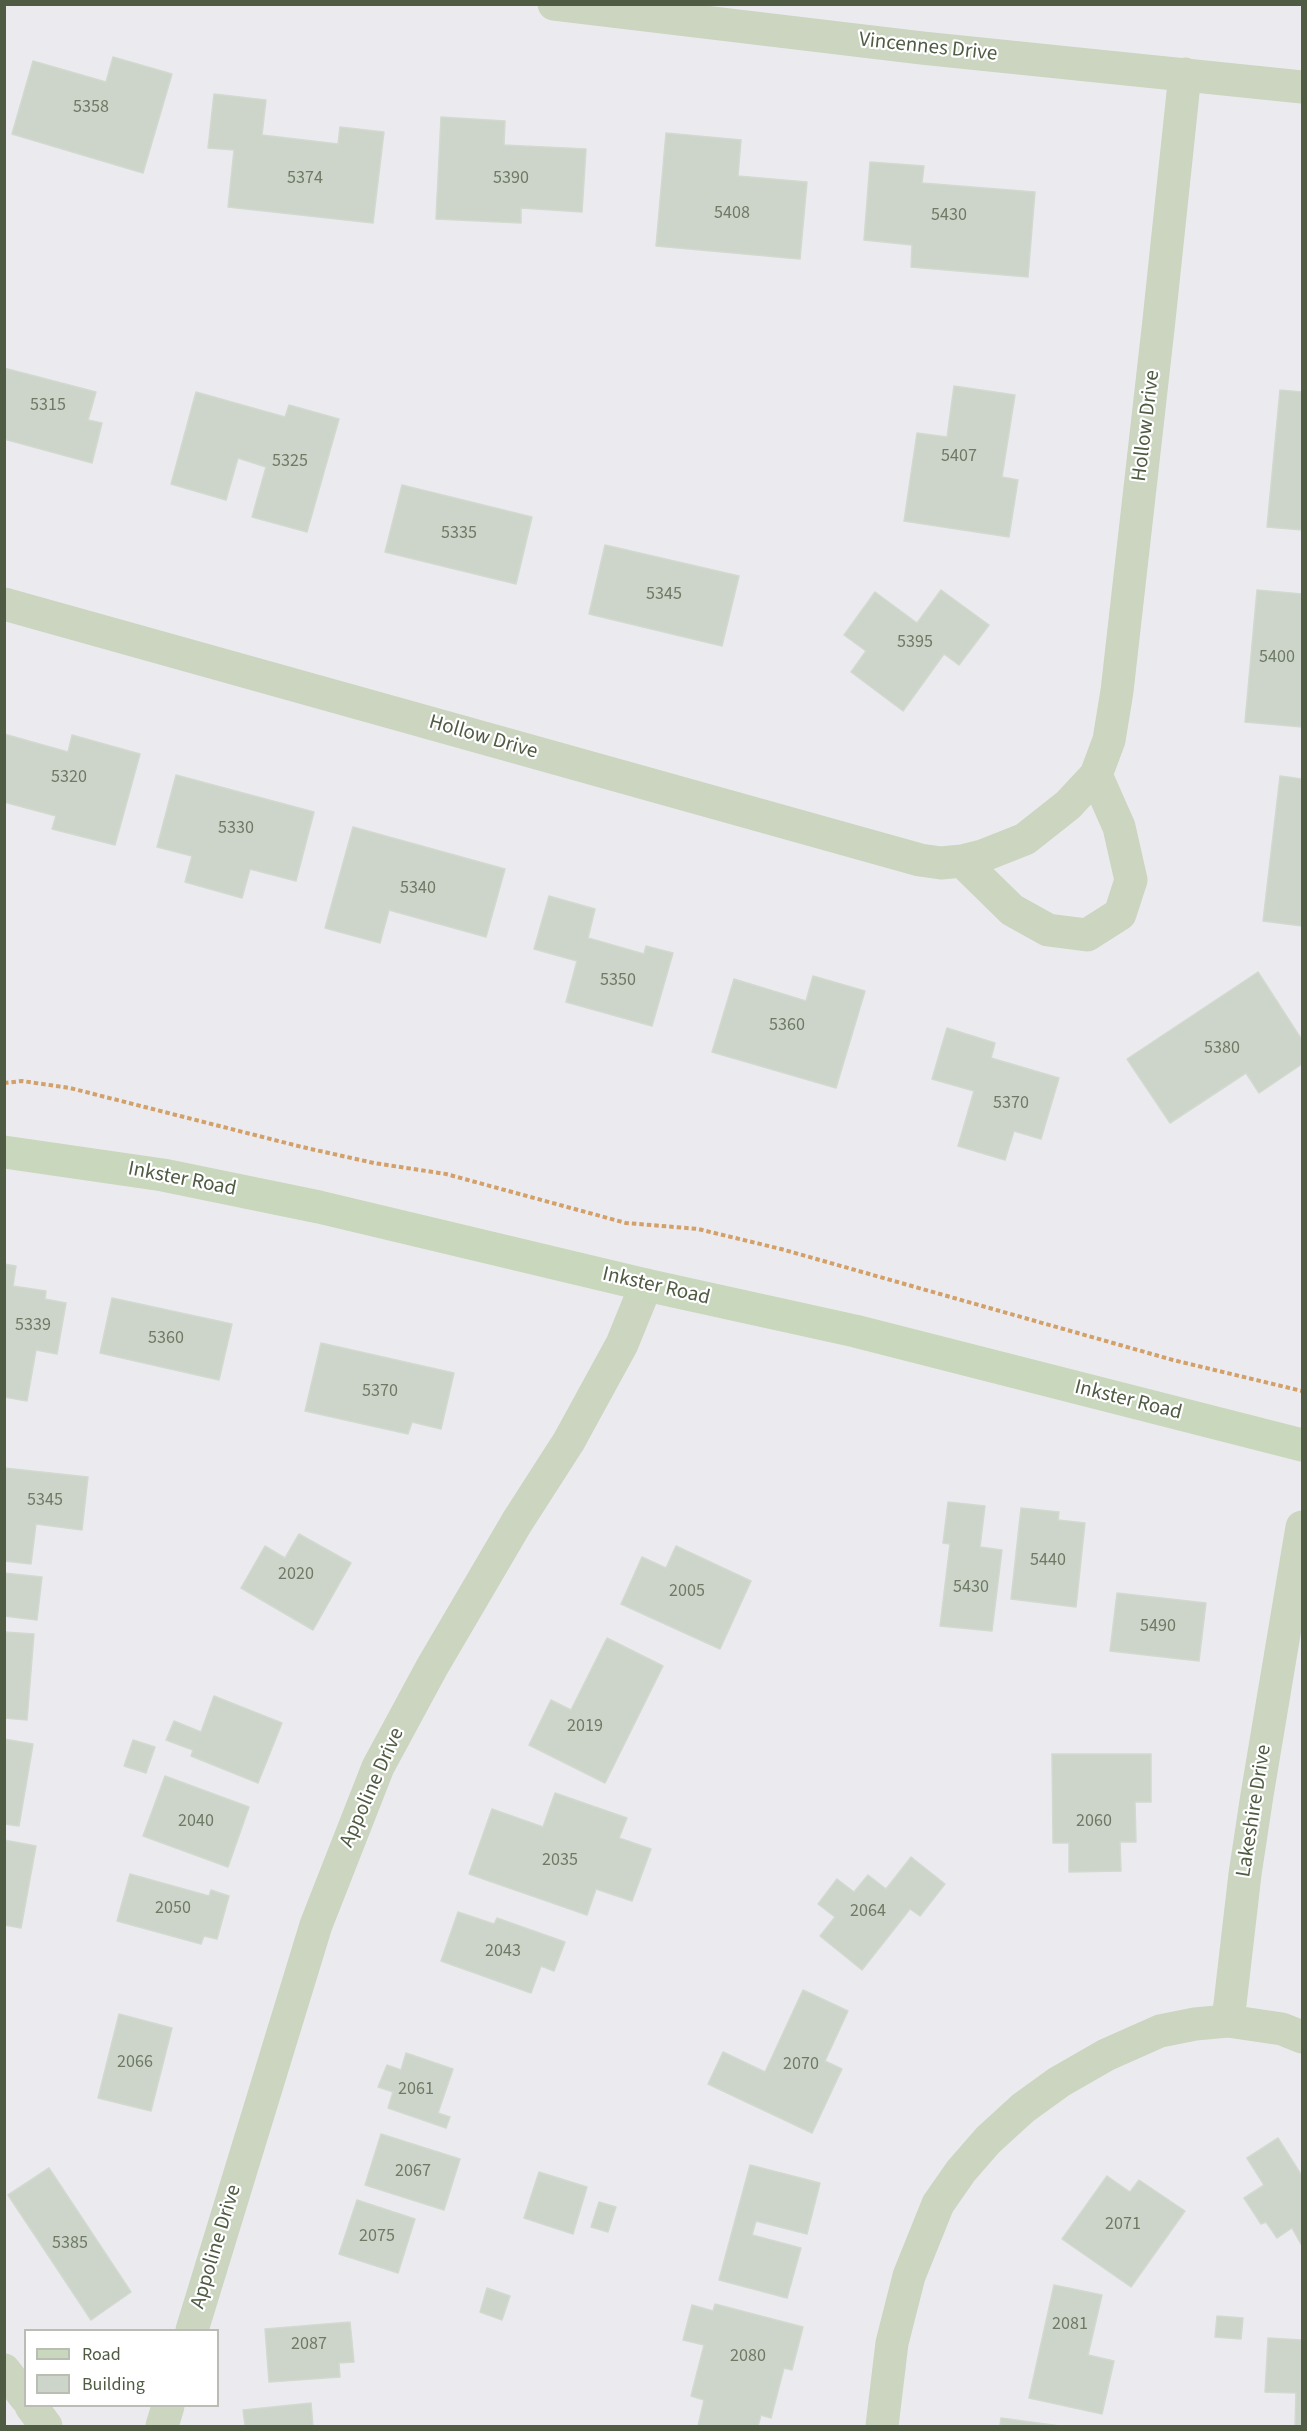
<!DOCTYPE html>
<style>
body{margin:0}
#map{position:relative;width:1307px;height:2431px;overflow:hidden;background:#ebebef;font-family:"Source Sans 3",sans-serif}
canvas{display:block}
.frame{position:absolute;inset:0;border:6px solid #4f5b43;pointer-events:none}
.legend{position:absolute;left:24px;top:2329px;width:195px;height:78px;box-sizing:border-box;background:#fff;border:2px solid #b9bdb4;margin:0;padding:8px 10px;list-style:none;font-size:18px;color:#4f5b43}
.legend li{display:flex;align-items:center;gap:12px;height:30px}
.legend b{width:30px;border:2px solid #b9bdb4}
</style>
<div id="map">
<canvas width="1307" height="2431"></canvas>
<div class="frame"></div>
<ul class="legend">
<li><b style="height:8px;background:#c9d7bc"></b>Road</li>
<li><b style="height:16px;background:#cdd5ca"></b>Building</li>
</ul>
</div>
<script>
const ctx = document.querySelector('canvas').getContext('2d');
ctx.lineJoin = 'round';
function fillPath(path, color) { ctx.fillStyle = color; ctx.fill(path, 'evenodd'); }
const poly = rows => new Path2D(rows.map(r => 'M' + r).join(''));
function strokePath(path, color, width, dash) { ctx.strokeStyle = color; ctx.lineWidth = width; ctx.lineCap = dash ? 'butt' : 'round'; ctx.setLineDash(dash || []); ctx.stroke(path); }
function drawText(font, color, halo, rows, align = 'center') {
  ctx.font = font + ' "Source Sans 3",sans-serif'; ctx.lineWidth = 4.5; ctx.setLineDash([]); ctx.textBaseline = 'middle'; ctx.strokeStyle = halo; ctx.fillStyle = color; for (const [text, x, y, turn = 0] of rows) {
    ctx.save(); ctx.translate(x, y); ctx.rotate((+turn || 0) * Math.PI / 180); ctx.textAlign = isNaN(turn) ? turn : align; if (halo) ctx.strokeText(text, 0, 0); ctx.fillText(text, 0, 0); ctx.restore();
  }
}
const building = poly([
 [113,57,172,74,143,173,12,134,33,61,106,82,113,57],
 [214,94,266,100,262,135,338,144,340,127,384,132,373,223,228,207,234,150,208,148,214,94],
 [441,117,505,121,504,145,586,149,582,212,521,208,521,223,436,219,441,117],
 [666,133,741,140,738,176,807,182,800,259,656,246,666,133],
 [870,162,924,166,922,183,1035,192,1028,277,911,267,912,245,864,240,870,162],
 [4,368,96,392,88,420,102,423,92,463,4,439,4,368],
 [954,386,1015,395,1002,477,1018,480,1009,537,904,521,917,433,947,437,954,386],
 [1280,390,1302,392,1302,530,1267,527,1280,390],
 [196,392,285,417,289,405,339,419,307,532,252,517,266,467,238,458,226,500,171,484,196,392],
 [402,485,532,517,516,584,385,552,402,485],
 [605,545,739,576,722,646,589,614,605,545],
 [941,590,989,625,959,665,944,654,903,711,851,672,866,651,844,635,875,592,917,623,941,590],
 [1257,590,1302,594,1302,727,1245,722,1257,590],
 [4,734,68,752,72,735,140,754,115,845,52,829,56,816,4,802,4,734],
 [176,775,314,812,296,881,250,869,242,898,185,882,192,856,157,847,176,775],
 [1280,776,1302,779,1302,926,1263,921,1280,776],
 [353,827,505,869,486,937,389,910,380,943,325,928,353,827],
 [549,896,595,909,588,938,644,954,646,946,673,953,652,1026,566,1002,577,961,534,949,549,896],
 [1258,972,1302,1040,1302,1064,1259,1093,1246,1073,1170,1123,1127,1059,1258,972],
 [813,976,865,991,836,1088,712,1052,734,979,806,1001,813,976],
 [947,1028,995,1043,991,1058,1059,1078,1041,1139,1014,1131,1005,1160,958,1146,974,1091,932,1079,947,1028],
 [4,1264,16,1266,13,1286,46,1291,45,1299,66,1303,57,1354,36,1350,27,1401,4,1397,4,1264],
 [112,1298,232,1324,219,1380,100,1353,112,1298],
 [321,1343,454,1373,441,1429,412,1422,408,1434,305,1411,321,1343],
 [4,1468,88,1477,82,1530,36,1524,31,1564,4,1561,4,1468],
 [948,1502,985,1506,980,1547,1002,1550,992,1631,940,1626,950,1544,943,1543,948,1502],
 [1021,1508,1059,1512,1058,1520,1085,1523,1076,1607,1011,1599,1021,1508],
 [299,1534,351,1563,313,1630,241,1588,265,1546,285,1558,299,1534],
 [676,1546,751,1581,720,1649,621,1604,642,1557,666,1568,676,1546],
 [4,1573,42,1577,37,1620,4,1616,4,1573],
 [1117,1593,1206,1603,1199,1661,1110,1651,1117,1593],
 [4,1632,34,1634,27,1720,4,1718,4,1632],
 [607,1638,663,1666,605,1783,529,1745,551,1700,571,1710,607,1638],
 [214,1696,282,1723,258,1783,191,1756,193,1750,166,1740,174,1721,201,1732,214,1696],
 [4,1739,33,1744,19,1826,4,1824,4,1739],
 [133,1740,155,1747,146,1773,124,1766,133,1740],
 [1052,1754,1151,1754,1151,1802,1135,1802,1136,1842,1120,1842,1121,1871,1069,1872,1069,1843,1053,1843,1052,1754],
 [165,1776,249,1807,228,1867,143,1836,165,1776],
 [555,1793,627,1818,619,1838,651,1849,632,1901,596,1889,587,1915,469,1874,492,1809,543,1827,555,1793],
 [4,1840,36,1846,21,1928,4,1925,4,1840],
 [911,1857,945,1884,920,1916,910,1909,862,1970,820,1936,835,1917,818,1904,837,1879,854,1892,868,1875,886,1889,911,1857],
 [130,1874,209,1896,211,1890,229,1896,217,1939,204,1936,201,1944,117,1921,130,1874],
 [458,1912,494,1924,497,1918,565,1942,554,1971,541,1966,531,1993,441,1961,458,1912],
 [803,1990,848,2011,825,2061,842,2069,812,2133,708,2084,723,2052,765,2072,803,1990],
 [119,2014,172,2028,151,2111,98,2098,119,2014],
 [406,2053,453,2069,438,2113,450,2117,446,2128,388,2108,393,2092,378,2087,387,2065,401,2070,406,2053],
 [381,2134,460,2159,444,2210,365,2185,381,2134],
 [1278,2138,1302,2176,1302,2246,1292,2228,1277,2238,1266,2222,1261,2224,1244,2198,1264,2185,1247,2158,1278,2138],
 [750,2165,820,2183,807,2234,756,2221,752,2235,801,2248,787,2298,719,2280,750,2165],
 [49,2168,131,2292,91,2320,8,2195,49,2168],
 [539,2172,587,2187,573,2234,524,2218,539,2172],
 [1107,2176,1130,2192,1139,2180,1185,2211,1131,2287,1062,2239,1107,2176],
 [357,2200,415,2219,398,2273,339,2254,357,2200],
 [599,2202,616,2207,608,2232,591,2227,599,2202],
 [1054,2285,1102,2295,1088,2355,1114,2361,1102,2414,1029,2398,1054,2285],
 [487,2288,510,2296,502,2320,480,2312,487,2288],
 [715,2304,803,2327,792,2370,784,2368,771,2418,761,2415,758,2426,698,2426,704,2400,691,2396,704,2345,683,2340,692,2305,713,2311,715,2304],
 [1217,2316,1243,2318,1241,2339,1215,2337,1217,2316],
 [350,2322,354,2362,339,2363,340,2377,269,2382,265,2329,350,2322],
 [1268,2338,1302,2340,1302,2426,1295,2426,1296,2393,1265,2392,1268,2338],
 [311,2403,313,2426,245,2426,243,2410,311,2403],
 [1001,2418,1060,2426,1000,2426,1001,2418]
]);
fillPath(building, '#cdd5ca');
strokePath(building, '#d2d9cf', 1.5);
strokePath(poly([
 [4,1083,22,1081,70,1088,302,1147,374,1163,446,1174,626,1223,698,1229,781,1249,1173,1360,1302,1391]
]), '#d3a069', 4, [4.5, 3]);
strokePath(poly([
 [554,4,922,48,1302,87],
 [4,604,920,860,941,863,962,861,982,856,1025,839,1068,805,1096,775,1109,740,1117,691,1159,320,1185,74],
 [962,861,1012,910,1048,930,1087,935,1120,914,1131,880,1119,827,1096,775],
 [1228,2021,1245,1874,1257,1795,1302,1527],
 [192,2330,316,1925,378,1767,432,1667,517,1522,569,1441,622,1344,646,1285],
 [4,2370,26,2398],
 [31,2406,46,2426],
 [162,2426,168,2406],
 [882,2426,892,2343,909,2276,938,2204,961,2171,988,2140,1023,2108,1059,2082,1106,2055,1160,2031,1195,2024,1228,2021,1282,2029,1302,2037]
]), '#cbd5c0', 33);
strokePath(poly([
 [4,1152,163,1175,319,1207,646,1285,855,1331,1302,1445]
]), '#c9d7bc', 33);
drawText('18px', '#6e7a65', null, [
 ["5358",91,108],
 ["5374",305,179],
 ["5390",511,179],
 ["5408",732,214],
 ["5430",949,216],
 ["5315",48,406],
 ["5407",959,457],
 ["5325",290,462],
 ["5335",459,534],
 ["5345",664,595],
 ["5395",915,643],
 ["5400",1277,658],
 ["5320",69,778],
 ["5330",236,829],
 ["5340",418,889],
 ["5350",618,981],
 ["5360",787,1026],
 ["5380",1222,1049],
 ["5370",1011,1104],
 ["5339",33,1326],
 ["5360",166,1339],
 ["5370",380,1392],
 ["5345",45,1501],
 ["5440",1048,1561],
 ["2020",296,1575],
 ["5430",971,1588],
 ["2005",687,1592],
 ["5490",1158,1627],
 ["2019",585,1727],
 ["2040",196,1822],
 ["2060",1094,1822],
 ["2035",560,1861],
 ["2050",173,1909],
 ["2064",868,1912],
 ["2043",503,1952],
 ["2066",135,2063],
 ["2070",801,2065],
 ["2061",416,2090],
 ["2067",413,2172],
 ["2071",1123,2225],
 ["2075",377,2237],
 ["5385",70,2244],
 ["2081",1070,2325],
 ["2087",309,2345],
 ["2080",748,2357]
]);
drawText('21px', '#4f5b43', '#fff', [
 ["Vincennes Drive",928,48,6],
 ["Hollow Drive",1147,426,-83],
 ["Hollow Drive",483,738,16],
 ["Inkster Road",182,1180,11],
 ["Inkster Road",656,1287,13],
 ["Inkster Road",1128,1401,14],
 ["Appoline Drive",373,1788,-66],
 ["Lakeshire Drive",1255,1811,-81],
 ["Appoline Drive",217,2247,-73]
]);
</script>
